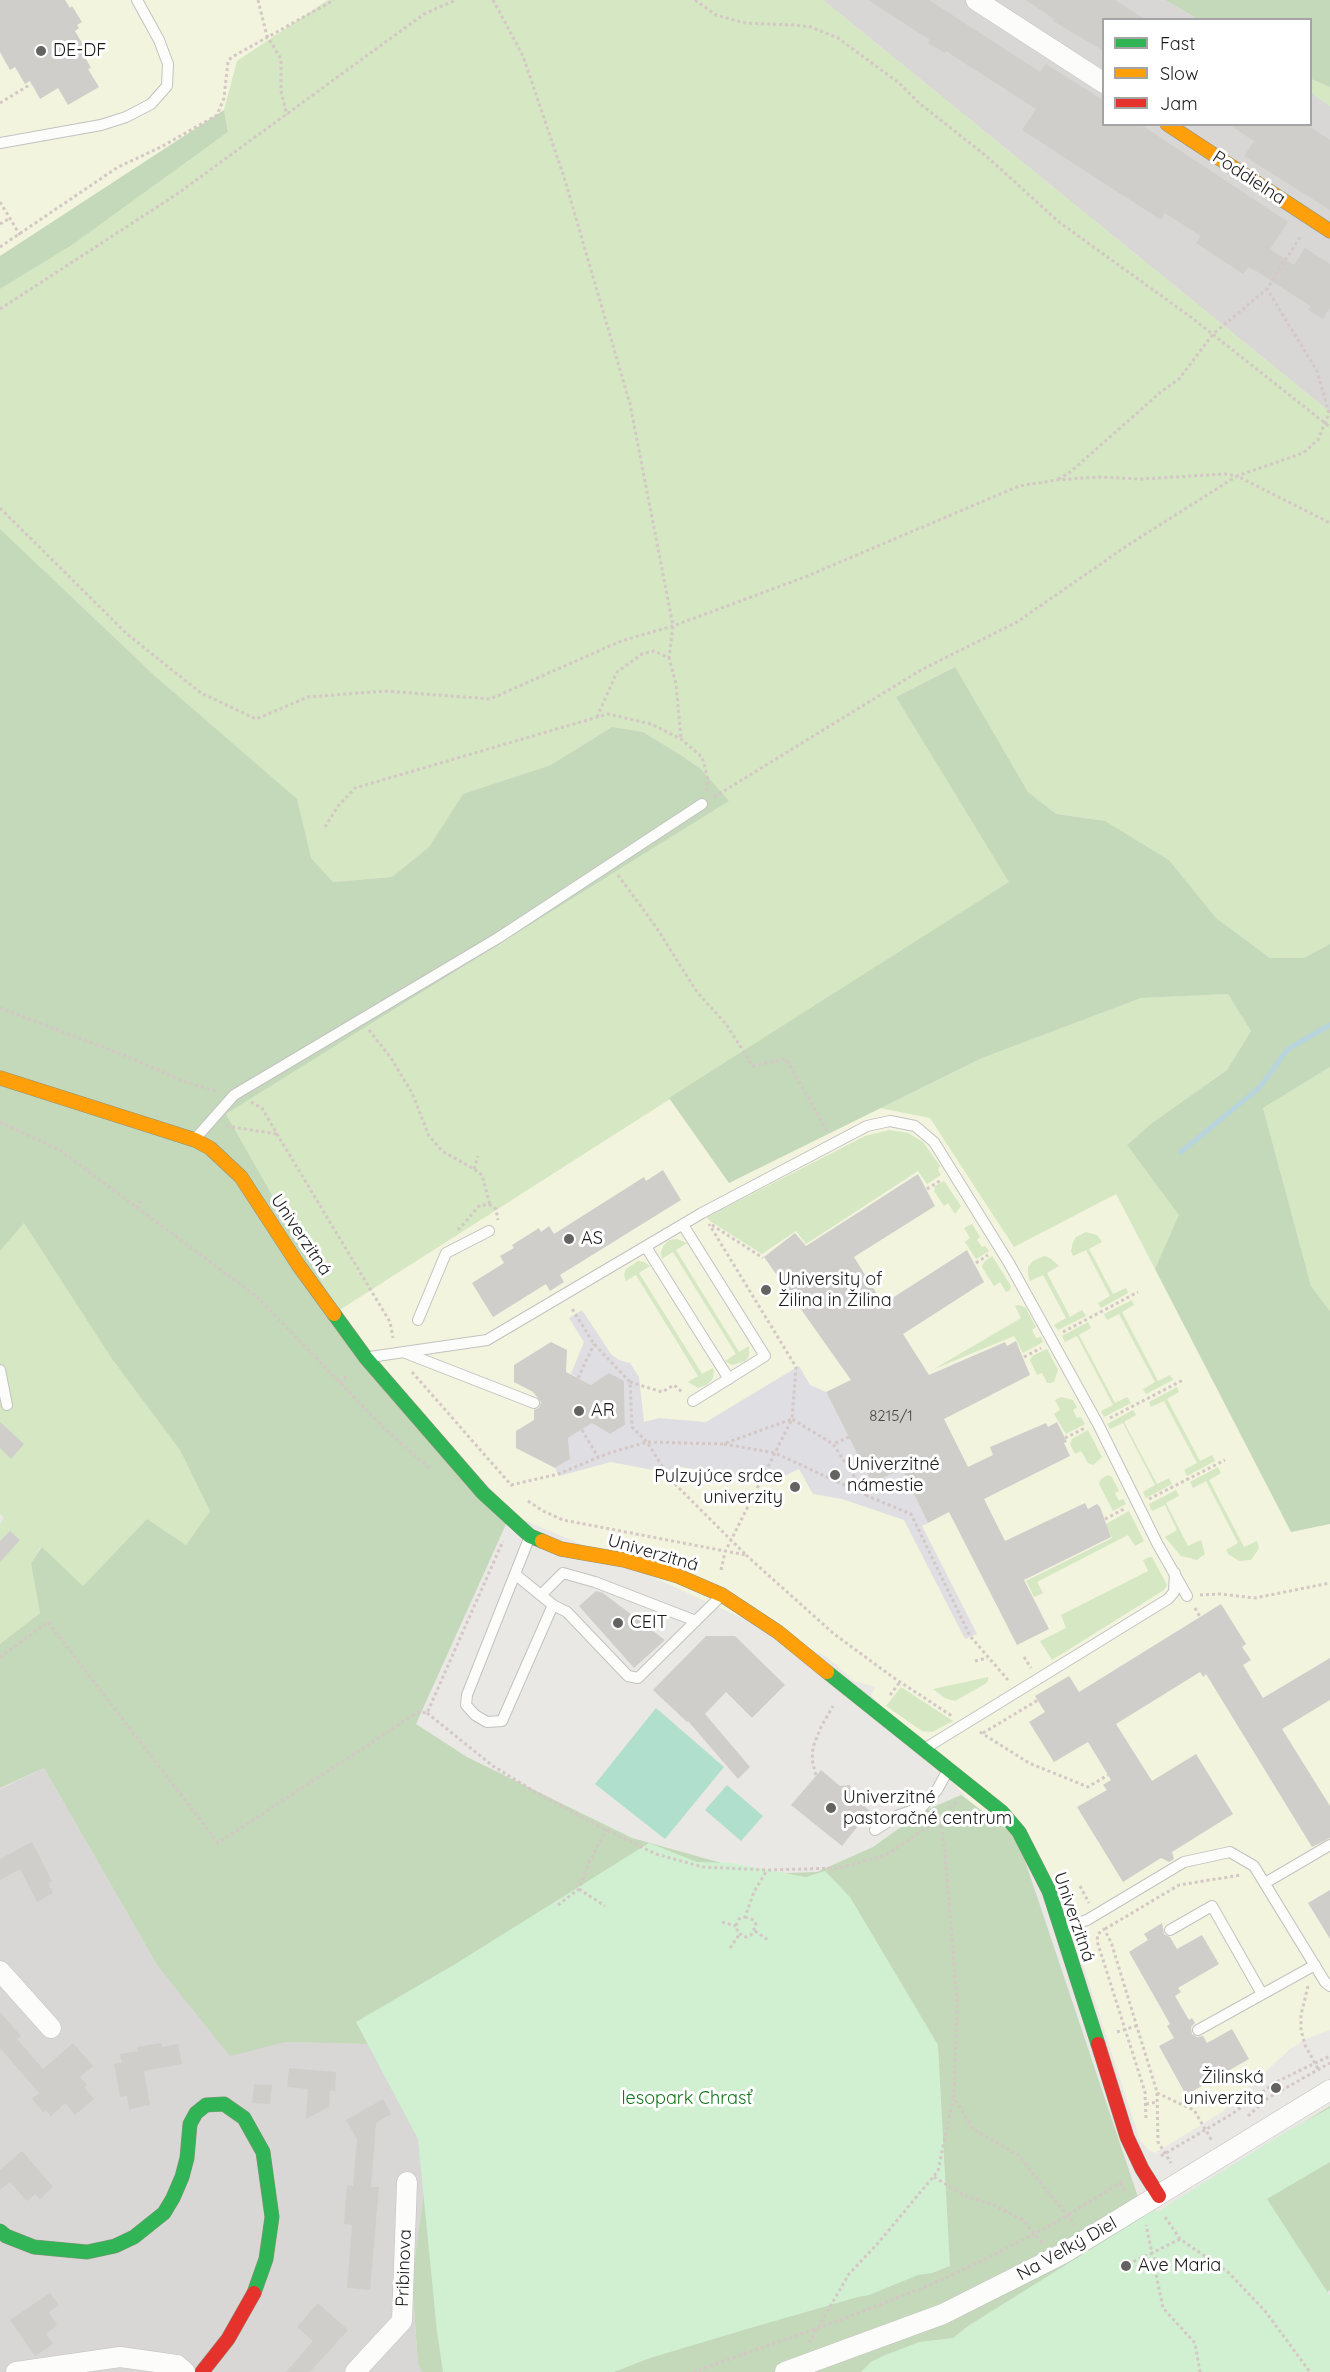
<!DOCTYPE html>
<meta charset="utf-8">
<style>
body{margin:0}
#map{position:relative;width:1330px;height:2372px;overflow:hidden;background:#e9e8e4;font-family:Quicksand,sans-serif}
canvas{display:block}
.legend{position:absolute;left:1102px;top:18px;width:210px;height:108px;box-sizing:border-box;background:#fff;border:2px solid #a4a4a4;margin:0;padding:8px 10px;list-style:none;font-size:18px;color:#1b1b1b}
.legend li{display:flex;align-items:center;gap:12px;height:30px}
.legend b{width:30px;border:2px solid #a4a4a4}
</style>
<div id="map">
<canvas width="1330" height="2372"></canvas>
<ul class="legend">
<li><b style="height:8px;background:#30b455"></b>Fast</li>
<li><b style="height:8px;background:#ff9f0a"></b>Slow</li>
<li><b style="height:8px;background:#e5322d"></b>Jam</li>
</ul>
</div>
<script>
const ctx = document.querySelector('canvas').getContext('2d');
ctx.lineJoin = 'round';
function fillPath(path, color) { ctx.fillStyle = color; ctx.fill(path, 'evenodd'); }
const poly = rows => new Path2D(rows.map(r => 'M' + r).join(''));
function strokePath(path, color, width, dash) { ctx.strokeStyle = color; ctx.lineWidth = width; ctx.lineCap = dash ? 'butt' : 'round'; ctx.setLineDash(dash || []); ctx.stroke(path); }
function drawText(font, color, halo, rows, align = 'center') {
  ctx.font = font + ' Quicksand,sans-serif'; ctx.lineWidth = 6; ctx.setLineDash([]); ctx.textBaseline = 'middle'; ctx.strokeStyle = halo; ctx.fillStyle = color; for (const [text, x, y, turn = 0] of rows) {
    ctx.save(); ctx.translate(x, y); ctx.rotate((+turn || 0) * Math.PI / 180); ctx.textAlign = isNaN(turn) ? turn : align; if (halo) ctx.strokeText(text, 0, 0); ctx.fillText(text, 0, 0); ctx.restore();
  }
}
fillPath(poly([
 [823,0,1165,0,1198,19,1104,20,1104,124,1310,124,1311,93,1330,106,1330,412],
 [44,1768,157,1965,285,2042,368,2044,414,2107,426,2176,412,2279,418,2364,422,2372,0,2372,0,1789]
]), '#d8d7d5');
fillPath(poly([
 [0,0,645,0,0,348],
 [0,973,1229,1092,1330,1513,1330,2030,1306,2039,1290,2049,1222,2112,1155,2153,1149,2150,1140,2140,1062,1900,871,1695,876,1687,854,1681,827,1657,581,1544,519,1518]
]), '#f3f4de');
fillPath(poly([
 [328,0,823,0,1330,412,1330,944,1304,958,1270,958,1216,918,1169,860,1105,821,1056,814,1028,792,954,667,896,697,1010,882,338,1311,226,1114,729,801,701,769,679,754,643,732,612,727,551,765,463,794,429,847,392,877,333,882,311,858,296,799,156,677,0,529,0,289,72,245,228,132,224,110,237,61],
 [1310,79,1330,87,1330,106,1311,93],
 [1228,994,1251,1031,1227,1070,1152,1123,1127,1145,1180,1215,1155,1269,1116,1194,1014,1247,930,1118,880,1108,982,1058,1141,998],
 [1330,1067,1330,1311,1311,1286,1263,1108],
 [889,1130,908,1133,923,1142,940,1166,938,1170,941,1175,927,1184,918,1171,806,1244,796,1231,762,1254,710,1221,707,1217,865,1136],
 [944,1181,961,1206,955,1214,948,1203,944,1206,934,1191,935,1186],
 [24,1223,112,1359,180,1450,210,1511,186,1545,147,1519,83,1586,41,1547,31,1563,40,1613,0,1644,0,1524,4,1518,0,1514,0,1251],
 [972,1224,980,1237,977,1240,982,1247,985,1246,989,1251,976,1259,965,1242,970,1238,964,1228],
 [1086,1232,1097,1235,1102,1242,1089,1249,1113,1294,1126,1288,1128,1293,1101,1308,1098,1303,1110,1296,1086,1250,1073,1256,1071,1251,1073,1242,1076,1237],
 [677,1239,687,1243,676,1250,739,1352,749,1346,749,1356,745,1361,732,1365,725,1361,736,1354,673,1252,662,1259,661,1252,664,1245,669,1240],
 [992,1256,1011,1286,1010,1290,1006,1292,1000,1282,994,1286,982,1267,984,1262],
 [1044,1256,1050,1258,1059,1266,1047,1273,1070,1317,1082,1310,1086,1316,1058,1330,1054,1325,1066,1318,1043,1275,1030,1281,1028,1275,1028,1267,1033,1261],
 [638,1261,644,1262,650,1266,639,1273,702,1374,713,1368,714,1373,712,1380,706,1385,698,1388,688,1382,698,1376,636,1275,626,1281,624,1275,626,1269],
 [1132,1300,1134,1305,1122,1312,1158,1381,1170,1375,1173,1380,1146,1394,1143,1389,1155,1382,1119,1314,1107,1320,1104,1314],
 [1018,1305,1025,1307,1036,1327,1032,1330,1036,1338,1041,1337,1043,1342,1023,1353,1014,1336,934,1369,1021,1318,1015,1306],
 [1088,1322,1091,1328,1079,1335,1115,1403,1127,1397,1131,1403,1104,1417,1101,1411,1113,1405,1077,1336,1065,1342,1062,1336],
 [1047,1349,1058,1370,1054,1382,1050,1383,1047,1383,1042,1373,1037,1375,1030,1360,1032,1356],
 [1177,1387,1179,1392,1167,1399,1200,1461,1212,1455,1215,1461,1187,1476,1184,1470,1197,1463,1164,1401,1151,1407,1149,1402],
 [1061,1397,1073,1400,1077,1407,1073,1410,1077,1418,1081,1417,1085,1424,1066,1434,1054,1414,1060,1410,1055,1400],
 [1133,1410,1136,1415,1124,1422,1157,1484,1169,1478,1172,1484,1146,1498,1143,1492,1155,1485,1123,1423,1110,1429,1107,1424],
 [1088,1430,1102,1457,1093,1465,1088,1463,1081,1451,1075,1454,1070,1444,1072,1439],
 [1218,1467,1221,1473,1209,1480,1244,1547,1257,1541,1259,1548,1251,1560,1239,1561,1228,1554,1226,1550,1238,1543,1206,1481,1193,1488,1190,1482],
 [1108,1475,1112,1477,1119,1491,1115,1493,1119,1501,1123,1499,1126,1504,1113,1511,1099,1484,1101,1479],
 [1176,1490,1179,1496,1166,1503,1188,1546,1201,1540,1205,1554,1197,1560,1181,1556,1165,1537,1177,1530,1165,1505,1152,1511,1149,1504],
 [1129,1511,1144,1541,1135,1546,1128,1535,1037,1582,1043,1593,1034,1597,1026,1581,1112,1538,1106,1524],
 [1149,1557,1152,1557,1167,1585,1164,1590,1052,1660,1040,1641,1066,1628,1061,1615,1148,1571,1143,1560],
 [988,1677,988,1681,985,1684,955,1701,945,1698,933,1689],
 [901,1687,953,1721,932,1732,922,1731,886,1706]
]), '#d5e7c3');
fillPath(poly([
 [1165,0,1330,0,1330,87,1311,79,1310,20,1198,19],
 [224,110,228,132,72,245,0,289,0,256],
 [0,529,156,677,297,799,311,858,333,882,392,877,429,847,463,794,551,765,612,727,643,732,679,754,701,769,729,801,226,1114,338,1311,507,1522,416,1724,467,1757,632,1838,761,1874,817,1872,873,1847,922,1812,961,1795,1017,1837,1146,2221,1330,2106,1330,2290,1326,2293,1330,2372,422,2372,418,2364,412,2279,426,2176,414,2107,368,2044,285,2042,230,2056,157,1965,44,1768,0,1788,0,1644,40,1613,31,1563,42,1547,83,1586,147,1519,186,1545,210,1511,180,1450,112,1359,24,1223,0,1251],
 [955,667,1028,792,1056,814,1105,821,1169,860,1216,918,1270,958,1304,958,1330,944,1330,1067,1263,1108,1311,1286,1330,1311,1330,1524,1291,1532,1155,1269,1179,1215,1127,1145,1152,1123,1227,1070,1251,1031,1228,994,1141,998,982,1058,729,1183,669,1098,1009,882,896,697]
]), '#c4d8ba');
fillPath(poly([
 [649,1843,697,1862,731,1863,806,1877,825,1871,850,1897,938,2045,950,2266,932,2273,918,2275,869,2295,858,2297,747,2329,650,2358,614,2372,443,2372,437,2332,418,2139,356,2022,457,1963],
 [1330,2108,1330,2162,1267,2199,1330,2296,1330,2372,861,2372,871,2362,883,2356,919,2342,953,2338,968,2326,1152,2211,1155,2210,1157,2212,1284,2133]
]), '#d1f0d2');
fillPath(poly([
 [656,1708,724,1767,665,1839,595,1784],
 [727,1785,763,1816,741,1841,705,1810]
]), '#b0e0cd');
fillPath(poly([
 [582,1310,611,1354,619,1360,630,1363,639,1377,644,1422,659,1418,706,1422,799,1366,810,1385,826,1392,872,1483,902,1469,928,1523,922,1526,977,1634,965,1639,904,1520,842,1499,813,1494,799,1469,774,1481,681,1467,674,1478,668,1481,658,1471,611,1462,559,1476,555,1468,570,1459,568,1438,592,1423,610,1434,625,1425,624,1381,591,1385,571,1374,584,1342,569,1318]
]), '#dfdee3');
strokePath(poly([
 [1181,1152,1259,1088,1288,1049,1330,1025]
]), '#b8d4dc', 5);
fillPath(poly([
 [0,0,65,0,70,8,72,6,82,22,77,25,79,28,75,31,85,48,81,50,91,68,88,69,99,87,68,105,58,88,40,99,30,81,25,84,15,67,10,70,0,52],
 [868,0,929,0,1040,72,1046,64,1104,101,1104,124,1140,124,1288,222,1270,249,1294,265,1305,248,1330,264,1330,308,1323,319,1308,310,1310,306,1258,272,1248,267,1243,274,1196,243,1201,236,1165,213,1161,220,1022,130,1036,109,946,51,945,53,928,43,930,40],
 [1026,0,1115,0,1146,20,1104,20,1104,51,1053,21,1054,19],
 [1228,124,1306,124,1330,140,1330,210,1244,156,1254,141],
 [663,1170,681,1200,560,1275,564,1282,550,1291,546,1284,493,1317,472,1283,504,1263,500,1256,514,1248,512,1245,539,1228,541,1232,549,1226,554,1234,644,1177,646,1181],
 [918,1174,935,1206,854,1257,883,1304,967,1250,984,1282,903,1334,929,1375,1005,1342,1007,1346,1016,1341,1030,1375,944,1419,968,1467,993,1455,990,1447,1046,1423,1048,1427,1057,1422,1067,1442,1064,1443,1070,1456,984,1499,1005,1541,1085,1503,1088,1509,1097,1504,1100,1507,1111,1537,1024,1580,1049,1629,1017,1645,949,1512,928,1523,902,1469,872,1483,826,1392,851,1380,764,1257,795,1233,806,1246],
 [551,1342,567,1350,566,1372,591,1385,609,1373,624,1381,625,1425,610,1434,592,1423,568,1438,570,1459,555,1468,516,1448,516,1431,534,1420,534,1410,539,1408,541,1402,533,1392,514,1382,514,1365],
 [0,1422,24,1444,11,1459,0,1448],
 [10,1531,20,1540,0,1562,0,1541],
 [596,1591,603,1593,665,1640,634,1668,579,1606],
 [1221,1604,1246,1644,1242,1647,1251,1660,1243,1665,1263,1698,1330,1658,1330,1700,1282,1729,1330,1806,1330,1838,1312,1847,1206,1674,1203,1677,1200,1672,1116,1724,1152,1781,1196,1754,1233,1814,1172,1852,1174,1859,1169,1862,1161,1858,1123,1882,1077,1807,1107,1790,1103,1785,1111,1780,1088,1742,1054,1762,1029,1722,1045,1712,1035,1696,1069,1676,1079,1692],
 [706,1636,735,1636,785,1685,752,1718,726,1692,705,1714,750,1767,738,1779,688,1721,687,1722,653,1690],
 [821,1770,840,1786,850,1785,853,1797,870,1811,842,1846,791,1805],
 [32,1842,52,1881,48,1883,53,1893,37,1902,20,1869,0,1880,0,1859],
 [1330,1890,1330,1939,1308,1903],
 [1162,1923,1164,1934,1170,1937,1177,1949,1202,1935,1219,1964,1178,1988,1181,1992,1175,1996,1189,2020,1192,2018,1195,2023,1191,2027,1192,2034,1197,2037,1203,2036,1207,2043,1232,2029,1249,2059,1186,2095,1159,2046,1174,2038,1167,2026,1170,2024,1129,1952,1148,1940,1144,1934],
 [0,2012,21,2036,17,2039,43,2069,73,2043,93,2066,80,2077,87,2085,84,2087,94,2099,75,2115,65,2103,51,2116,46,2110,43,2112,32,2099,39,2093,0,2048],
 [161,2043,162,2047,178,2044,182,2064,144,2071,150,2105,129,2109,127,2096,120,2097,114,2064,122,2063,120,2054,138,2051,137,2047],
 [289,2068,336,2072,335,2091,330,2090,329,2107,306,2119,308,2089,287,2087],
 [254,2084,272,2085,270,2104,252,2103],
 [383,2099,391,2114,376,2123,371,2187,379,2187,370,2290,347,2288,352,2225,344,2224,347,2185,353,2186,357,2139,346,2120],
 [22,2151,53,2187,40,2199,35,2194,27,2201,10,2182,0,2190,0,2170],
 [50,2293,59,2305,49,2312,57,2325,46,2334,53,2344,35,2356,10,2320],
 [318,2303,348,2330,310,2372,286,2372,313,2341,297,2327]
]), '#d0cecb');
const lane = poly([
 [0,143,101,125,126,117,151,104,167,86,168,64,159,40,137,0],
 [195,1139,234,1095,498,938,702,804],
 [683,1225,765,1356,693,1401],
 [646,1247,729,1379],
 [418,1320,446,1253,489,1231],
 [403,1352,534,1403],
 [370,1357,487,1340,702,1213,867,1126,890,1121,915,1126,934,1142,1009,1263,1098,1424,1157,1543,1187,1596],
 [0,1370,7,1405],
 [530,1536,467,1695,466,1705,475,1715,487,1722,502,1721,553,1605],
 [516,1575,553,1605,567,1612,628,1676,638,1678,721,1596],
 [541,1595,563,1573,595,1582,696,1621],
 [924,1749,1168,1599,1174,1592,1175,1573],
 [875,1830,897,1816,922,1807,937,1790,948,1770],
 [1265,1883,1330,1845],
 [1061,1929,1087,1920,1184,1862,1230,1852,1254,1866,1325,1982,1330,1986],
 [1170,1930,1212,1906,1262,1994],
 [1198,2030,1315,1965]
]);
const street = poly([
 [976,0,1104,83],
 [0,1971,51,2028],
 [16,2372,120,2357,177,2365,185,2372],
 [355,2372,402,2321,407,2182],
 [785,2372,943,2314,1064,2253,1330,2090]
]);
const fast = poly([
 [334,1314,366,1358,483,1493,530,1536,542,1541],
 [827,1672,1002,1812,1019,1832,1049,1891,1098,2044],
 [0,2231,6,2236,34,2247,87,2252,115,2246,134,2237,164,2213,173,2198,182,2177,187,2158,190,2124,196,2113,206,2105,224,2104,244,2118,263,2152,272,2217,266,2259,254,2293]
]);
const slow = poly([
 [1167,124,1330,231],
 [0,1078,195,1140,210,1148,241,1177,299,1266,334,1314],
 [542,1541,561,1549,624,1560,678,1576,722,1595,778,1632,827,1672]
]);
const jam = poly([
 [1098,2044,1127,2137,1142,2169,1159,2196],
 [202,2372,228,2339,254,2293]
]);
strokePath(lane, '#c2c2c0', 12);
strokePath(street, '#c2c2c0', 21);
strokePath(fast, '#90927d', 15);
strokePath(slow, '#90927d', 15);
strokePath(jam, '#90927d', 15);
strokePath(poly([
 [258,0,267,36,281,59,281,91,287,115],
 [493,0,523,56,564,177,630,404,673,626,669,658],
 [695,0,716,15,745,23,794,25,811,27,838,38,899,83,919,103,985,155,1059,222,1192,318,1330,427],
 [0,103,31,84],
 [0,202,20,235],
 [0,224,10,218],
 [0,247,118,167,161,147,217,115,224,98,228,61,232,57,334,0],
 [0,309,177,194,424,14,456,0],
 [1058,479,1069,473,1162,391,1179,379,1213,334,1267,289],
 [0,508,127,634,201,693,256,719,308,697,385,691,490,699,621,641,673,626,805,577,1019,486,1057,480,1098,477,1142,479,1225,474,1237,476,1303,453,1318,440,1329,413,1317,371,1267,289,1300,237],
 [597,717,617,672,642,654,654,651,669,658,676,684,681,739],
 [714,797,921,670,1017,622,1128,545,1237,476,1330,523],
 [325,827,338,806,355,788,608,714,651,724,681,739,702,757,708,779,706,791],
 [618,875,656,927,697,992,726,1024,753,1066,786,1059,827,1131],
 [0,1008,126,1056,181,1080,219,1092],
 [369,1030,391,1058,412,1093,429,1136,442,1151,474,1169,482,1175,490,1205],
 [251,1102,262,1108,277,1134,390,1322,393,1338],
 [0,1122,61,1151,256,1296,384,1428,430,1469],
 [226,1126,277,1134],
 [474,1169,478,1156],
 [927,1189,941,1180],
 [136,1208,141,1201],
 [712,1225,763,1258],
 [458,1230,480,1205,490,1205,496,1209,498,1220],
 [976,1263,988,1255],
 [1063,1332,1138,1292],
 [1024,1357,1041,1348],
 [412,1372,512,1486],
 [578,1378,594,1344],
 [630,1382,662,1392,674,1385,683,1393],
 [340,1383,349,1374],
 [1110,1418,1183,1380],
 [582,1430,598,1457],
 [849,1437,833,1444,867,1496,911,1514,970,1636,1008,1680],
 [1065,1438,1085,1428],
 [724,1444,775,1453,866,1495],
 [511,1485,558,1474,609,1453,647,1442,723,1444,792,1419,796,1367,709,1224],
 [1149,1499,1225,1460],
 [528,1501,543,1511,563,1520,746,1555,671,1480,647,1442,632,1427,630,1382,594,1344,571,1307],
 [1105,1519,1124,1509],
 [746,1555,834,1634,894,1678,952,1716],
 [721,1570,725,1552,792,1419,833,1444],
 [1200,1595,1220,1594,1255,1598,1330,1583],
 [1195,1608,1200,1617],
 [0,1657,48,1622,218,1843,418,1712,427,1713,503,1541],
 [1024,1657,1031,1668],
 [975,1661,987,1658],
 [890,1695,900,1682],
 [427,1713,493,1766,532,1790,594,1824,656,1854,703,1867,767,1870,839,1868,886,1855,940,1819],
 [980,1732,1029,1763,1088,1787,1108,1775],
 [983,1733,1038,1700],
 [816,1775,812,1760,813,1747,821,1727,833,1706],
 [956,1802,940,1819,945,1852,957,2003,954,2098,973,2129,1018,2155,1075,2225],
 [1080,1886,1089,1903],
 [579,1889,605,1906],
 [558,1905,579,1889,589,1862,606,1830],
 [745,1917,754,1920,756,1925,751,1935,746,1937,738,1933,736,1926,739,1919,745,1917,754,1892,767,1870],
 [722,1922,736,1926],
 [1105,1929,1179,1885,1241,1875],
 [755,1931,768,1940],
 [730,1948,739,1935],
 [1308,1986,1301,2015,1301,2030,1305,2045,1318,2069],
 [1117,2032,1136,2026],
 [1157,2093,1194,2110,1212,2141],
 [1146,2104,1157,2102],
 [1248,2116,1268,2098,1330,2063],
 [1146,2118,1145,2092,1097,1941,1098,1934,1104,1929,1111,1942,1157,2092,1158,2142,1171,2163],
 [1161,2156,1232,2114,1276,2082,1330,2056],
 [934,2177,967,2197,992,2204,1023,2220,1042,2243],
 [1120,2183,1126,2192],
 [1165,2217,1180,2239,1228,2272,1265,2311,1310,2372],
 [1180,2239,1152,2253,1156,2262,1156,2274,1163,2308,1195,2343,1200,2372],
 [1128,2264,1152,2253,1146,2225],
 [809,2343,849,2274,879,2242,938,2171,953,2099],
 [693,2372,840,2320,930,2285,990,2257,1055,2223,1123,2181]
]), '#d4c7c5', 3, [3, 3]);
strokePath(lane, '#fcfcfb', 10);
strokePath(street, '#fcfcfb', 20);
strokePath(fast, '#30b455', 14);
strokePath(slow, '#ff9f0a', 14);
strokePath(jam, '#e5322d', 14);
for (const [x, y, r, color] of [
 [41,51,6,"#636361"],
 [569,1239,6,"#636361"],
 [766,1290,6,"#636361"],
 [579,1411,6,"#636361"],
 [835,1475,6,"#636361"],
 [795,1487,6,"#636361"],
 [618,1623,6,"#636361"],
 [831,1808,6,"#636361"],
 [1276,2088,6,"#636361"],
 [1126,2266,6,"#636361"]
]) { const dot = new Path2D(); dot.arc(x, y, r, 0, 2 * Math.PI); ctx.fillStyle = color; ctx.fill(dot); strokePath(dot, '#fff', 2); }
drawText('15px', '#484847', null, [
 ["8215/1",891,1416]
]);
drawText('18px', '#1b1b1b', '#fff', [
 ["DE-DF",53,51],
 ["AS",581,1239],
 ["University of",778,1280],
 ["Žilina in Žilina",778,1301],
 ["AR",591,1411],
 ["Univerzitné",847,1465],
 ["námestie",847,1486],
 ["Pulzujúce srdce",783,1477,"right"],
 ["univerzity",783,1498,"right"],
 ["CEIT",630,1623],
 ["Univerzitné",843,1798],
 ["pastoračné centrum",843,1819],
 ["Žilinská",1264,2078,"right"],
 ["univerzita",1264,2099,"right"],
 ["Ave Maria",1138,2266]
], 'left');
drawText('18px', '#1b1b1b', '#fff', [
 ["Poddielna",1249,178,33],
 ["Univerzitná",301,1235,56],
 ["Univerzitná",653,1553,16],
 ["Univerzitná",1074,1917,71],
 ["Na Veľký Diel",1067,2249,-29],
 ["Pribinova",404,2268,-88]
]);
drawText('18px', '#0f731b', '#fff', [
 ["lesopark Chrasť",687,2099]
]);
</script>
